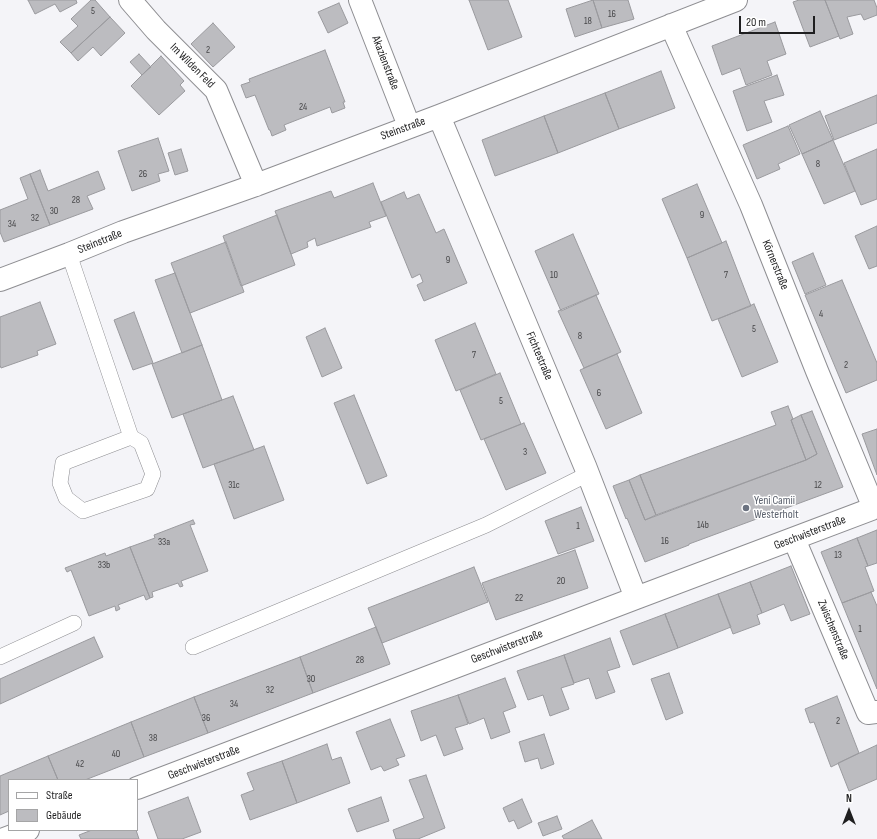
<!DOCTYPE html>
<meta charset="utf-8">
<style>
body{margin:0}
#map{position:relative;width:877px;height:839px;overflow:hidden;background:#f4f4f8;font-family:"Sofia Sans Condensed",sans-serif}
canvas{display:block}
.legend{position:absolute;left:8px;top:779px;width:130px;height:52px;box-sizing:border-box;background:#fff;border:1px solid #a5a5a6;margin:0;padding:5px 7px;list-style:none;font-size:12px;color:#1f1f20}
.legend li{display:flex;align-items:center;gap:8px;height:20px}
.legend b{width:20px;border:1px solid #a5a5a6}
.north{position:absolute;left:829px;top:791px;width:40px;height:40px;-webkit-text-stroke:3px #fff;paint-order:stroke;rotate:0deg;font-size:11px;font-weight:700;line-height:16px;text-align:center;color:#1f1f20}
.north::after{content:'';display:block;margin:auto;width:14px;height:18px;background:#1f1f20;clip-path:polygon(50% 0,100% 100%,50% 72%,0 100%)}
.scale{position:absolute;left:739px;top:16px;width:76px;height:18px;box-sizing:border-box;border:2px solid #1f1f20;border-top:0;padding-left:5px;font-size:12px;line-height:14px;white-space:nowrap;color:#1f1f20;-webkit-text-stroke:3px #fff;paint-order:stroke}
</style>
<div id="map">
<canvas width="877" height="839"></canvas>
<ul class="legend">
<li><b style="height:5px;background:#fff"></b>Straße</li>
<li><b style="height:11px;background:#bcbcc0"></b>Gebäude</li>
</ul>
<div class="north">N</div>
<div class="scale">20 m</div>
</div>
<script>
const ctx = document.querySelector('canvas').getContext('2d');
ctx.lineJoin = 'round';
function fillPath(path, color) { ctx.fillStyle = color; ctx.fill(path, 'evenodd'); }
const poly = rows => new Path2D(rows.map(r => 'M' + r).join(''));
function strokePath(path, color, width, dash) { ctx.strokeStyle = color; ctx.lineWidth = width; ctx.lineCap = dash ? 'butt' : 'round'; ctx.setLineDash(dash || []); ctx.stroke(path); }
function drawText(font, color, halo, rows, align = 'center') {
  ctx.font = font + ' "Sofia Sans Condensed",sans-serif'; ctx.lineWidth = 3; ctx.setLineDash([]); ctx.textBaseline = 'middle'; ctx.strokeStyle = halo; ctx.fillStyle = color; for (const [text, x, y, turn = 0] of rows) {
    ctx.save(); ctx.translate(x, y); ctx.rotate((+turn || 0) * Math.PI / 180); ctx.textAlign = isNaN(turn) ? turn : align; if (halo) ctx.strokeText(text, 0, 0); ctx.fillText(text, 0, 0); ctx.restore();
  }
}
const building = poly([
 [28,0,76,0,77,3,60,12,55,4,35,14,28,0],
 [91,0,95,0,110,17,71,53,60,42,78,26,71,19,91,0],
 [469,0,508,0,522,37,488,50,469,0],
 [593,0,602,28,575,37,566,9,593,0],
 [593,0,628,0,634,19,602,28,593,0],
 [799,0,825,0,839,36,810,47,793,2,799,0],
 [825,0,874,0,877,8,877,15,864,20,861,14,847,17,853,34,840,39,825,0],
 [339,3,348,23,328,33,318,12,339,3],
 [110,17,125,33,101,56,93,47,78,61,71,53,110,17],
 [775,22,786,54,767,61,772,75,746,85,740,68,722,75,712,46,775,22],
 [213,23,235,47,213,67,191,44,213,23],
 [325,50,345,102,343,102,345,108,332,113,330,107,284,125,286,130,272,136,270,130,269,130,255,95,246,98,241,85,250,82,249,79,325,50],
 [139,54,151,67,142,75,130,62,139,54],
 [161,56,184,81,180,85,185,91,159,115,131,86,161,56],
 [661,71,675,108,619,129,605,93,661,71],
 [777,75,784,95,764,101,772,122,747,131,733,91,777,75],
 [605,93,619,129,558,153,544,116,605,93],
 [877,95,877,123,834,140,825,116,877,95],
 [820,111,833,140,802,154,789,125,820,111],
 [544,116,558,153,495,176,482,140,544,116],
 [788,126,800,154,778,164,780,169,757,179,743,145,788,126],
 [158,138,169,171,158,174,160,181,132,191,118,151,158,138],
 [833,140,855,191,824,204,802,154,833,140],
 [181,149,188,171,175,175,168,153,181,149],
 [877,149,877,199,861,205,844,163,877,149],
 [40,170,48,191,98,171,105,189,87,196,93,209,50,225,30,174,40,170],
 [30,174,50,225,4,242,0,232,0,210,28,199,20,178,30,174],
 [373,183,386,216,369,222,371,227,317,246,315,238,307,242,308,247,291,254,275,211,331,191,334,198,373,183],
 [697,184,722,243,687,258,662,199,697,184],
 [404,192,407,199,419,194,436,233,444,229,467,283,424,301,417,285,423,282,420,274,412,278,381,202,404,192],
 [277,215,295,265,241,286,223,236,277,215],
 [877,226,877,266,869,269,855,236,877,226],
 [573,234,599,294,561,311,535,251,573,234],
 [726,241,751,306,712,321,687,258,726,241],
 [226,242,244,292,190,313,171,263,226,242],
 [813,253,826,285,805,294,792,262,813,253],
 [175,273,202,345,182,353,155,280,175,273],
 [842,280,877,363,877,380,846,393,805,295,842,280],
 [596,295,621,352,584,368,558,311,596,295],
 [40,302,56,344,37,351,38,355,1,368,0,365,0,317,40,302],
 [754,304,778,362,742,377,718,319,754,304],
 [134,312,153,363,133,370,114,320,134,312],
 [475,323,496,374,456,391,435,340,475,323],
 [325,328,342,368,322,377,306,337,325,328],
 [202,345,222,400,172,418,152,364,202,345],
 [617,354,642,413,606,429,580,370,617,354],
 [500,373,521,424,481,440,460,390,500,373],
 [354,395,387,476,367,484,334,403,354,395],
 [233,396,254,450,203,468,183,414,233,396],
 [788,406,793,419,791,420,806,460,656,515,640,475,776,425,771,412,788,406],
 [812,411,843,487,689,544,689,545,645,562,627,518,626,519,613,486,629,480,645,520,806,460,817,454,801,415,812,411],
 [801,415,817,454,806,460,791,420,801,415],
 [524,423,546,473,506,490,484,439,524,423],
 [877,429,877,475,862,434,877,429],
 [264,446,284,500,234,519,214,464,264,446],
 [640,475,656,515,645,520,629,480,640,475],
 [581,507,594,541,558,554,545,521,581,507],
 [193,520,195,524,190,525,208,571,181,581,183,586,180,587,178,583,152,592,153,597,150,598,130,547,155,538,154,535,193,520],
 [877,530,877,563,868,566,857,538,877,530],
 [857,538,868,566,865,567,874,591,842,603,821,552,857,538],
 [130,547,150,598,146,600,144,595,118,605,120,609,116,611,115,606,89,616,71,570,67,572,65,568,105,553,106,556,130,547],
 [575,550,588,588,496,620,482,583,575,550],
 [791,566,810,614,791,621,784,604,762,613,750,582,791,566],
 [474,567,488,602,382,643,368,608,474,567],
 [750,582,762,613,757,615,760,624,733,634,718,594,750,582],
 [871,592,877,606,877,689,842,603,871,592],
 [718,594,731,627,678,648,665,614,718,594],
 [665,614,678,648,633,665,620,631,665,614],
 [376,627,390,664,313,693,300,657,376,627],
 [94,637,103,657,0,704,0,679,94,637],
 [610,638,620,667,607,671,615,692,596,699,589,678,574,683,564,655,610,638],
 [564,655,574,684,561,688,569,709,550,716,543,695,528,700,517,671,564,655],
 [300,657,313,693,208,733,194,697,300,657],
 [669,673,683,713,666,720,651,679,669,673],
 [505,678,516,707,503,712,510,732,491,739,484,718,469,724,458,695,505,678],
 [458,695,468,724,455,728,463,749,444,756,436,735,421,741,411,711,458,695],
 [837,696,859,753,831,767,814,722,810,723,805,709,837,696],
 [194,697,208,733,144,757,131,722,194,697],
 [390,719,405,756,396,759,399,765,384,771,381,766,371,770,356,732,390,719],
 [131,722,144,757,85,780,58,780,48,756,131,722],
 [544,734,554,764,541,769,538,758,525,762,519,742,544,734],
 [327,744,332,760,341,757,350,783,297,803,282,761,327,744],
 [877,745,877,779,849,791,838,763,877,745],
 [48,756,58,780,9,780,9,811,0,815,0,776,48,756],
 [282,761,297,803,250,820,241,795,254,790,247,773,282,761],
 [426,775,445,828,418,839,396,839,393,830,424,818,409,780,426,775],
 [188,797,201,832,182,839,158,839,148,812,188,797],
 [381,797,389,821,357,832,348,809,381,797],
 [522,799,532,822,518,829,514,820,509,822,503,808,522,799],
 [557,816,562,829,543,836,538,823,557,816],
 [592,820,602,839,564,839,562,836,592,820],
 [92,830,136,830,139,839,81,839,79,835,92,830]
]);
fillPath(building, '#bcbcc0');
strokePath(building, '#9a9a9e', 1);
const service = poly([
 [69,254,131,437,63,463,60,483,66,498,83,511,147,489,153,474,141,443,131,437],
 [193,647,486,525,588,474],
 [0,657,74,623]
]);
const minor = poly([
 [130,0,156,30,216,90,256,185],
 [360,0,409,126],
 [671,25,751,205,817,371,874,508],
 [439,116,585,466,636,598],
 [0,280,69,254,123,232,256,185,439,116,736,0],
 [794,539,868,713,877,712],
 [137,788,636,598,877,507],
 [4,839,28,830]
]);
strokePath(service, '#8e8e92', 16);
strokePath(minor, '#8e8e92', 24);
strokePath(service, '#fff', 15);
strokePath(minor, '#fff', 22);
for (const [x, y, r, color] of [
 [746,508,4,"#6b7280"]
]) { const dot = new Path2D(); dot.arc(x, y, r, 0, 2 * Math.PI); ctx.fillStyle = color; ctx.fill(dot); strokePath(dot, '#fff', 1.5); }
drawText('10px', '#464648', null, [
 ["5",93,11],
 ["16",612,14],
 ["18",588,21],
 ["2",208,50],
 ["24",303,107],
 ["8",818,164],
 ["26",143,174],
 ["28",76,200],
 ["30",54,211],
 ["9",702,215],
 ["32",35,218],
 ["34",12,224],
 ["9",448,260],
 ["10",554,275],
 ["7",726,275],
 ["4",821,314],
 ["5",754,329],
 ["8",580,336],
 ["7",474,355],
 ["2",846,365],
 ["6",599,393],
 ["5",501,401],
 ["3",525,452],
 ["31c",234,485],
 ["12",818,485],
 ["14b",703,525],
 ["1",578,526],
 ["16",665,541],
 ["33a",164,542],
 ["13",838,555],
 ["33b",104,565],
 ["20",561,581],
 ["22",519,598],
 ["1",860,629],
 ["28",360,660],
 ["30",311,679],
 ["32",270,690],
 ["34",234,704],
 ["36",206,718],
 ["2",838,721],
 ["38",153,738],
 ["40",116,754],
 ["42",80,764]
]);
drawText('12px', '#1f1f20', '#fff', [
 ["Akazienstraße",385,63,69],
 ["Im Wilden Feld",192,66,45],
 ["Steinstraße",403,129,-20],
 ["Steinstraße",100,242,-22],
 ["Körnerstraße",775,265,68],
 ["Fichtestraße",539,356,67],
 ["Geschwisterstraße",810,533,-21],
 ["Zwischenstraße",833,630,67],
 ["Geschwisterstraße",507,647,-21],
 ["Geschwisterstraße",204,763,-21]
]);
drawText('12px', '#5b616d', '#fff', [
 ["Yeni Camii",754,501],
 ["Westerholt",754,515]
], 'left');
</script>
